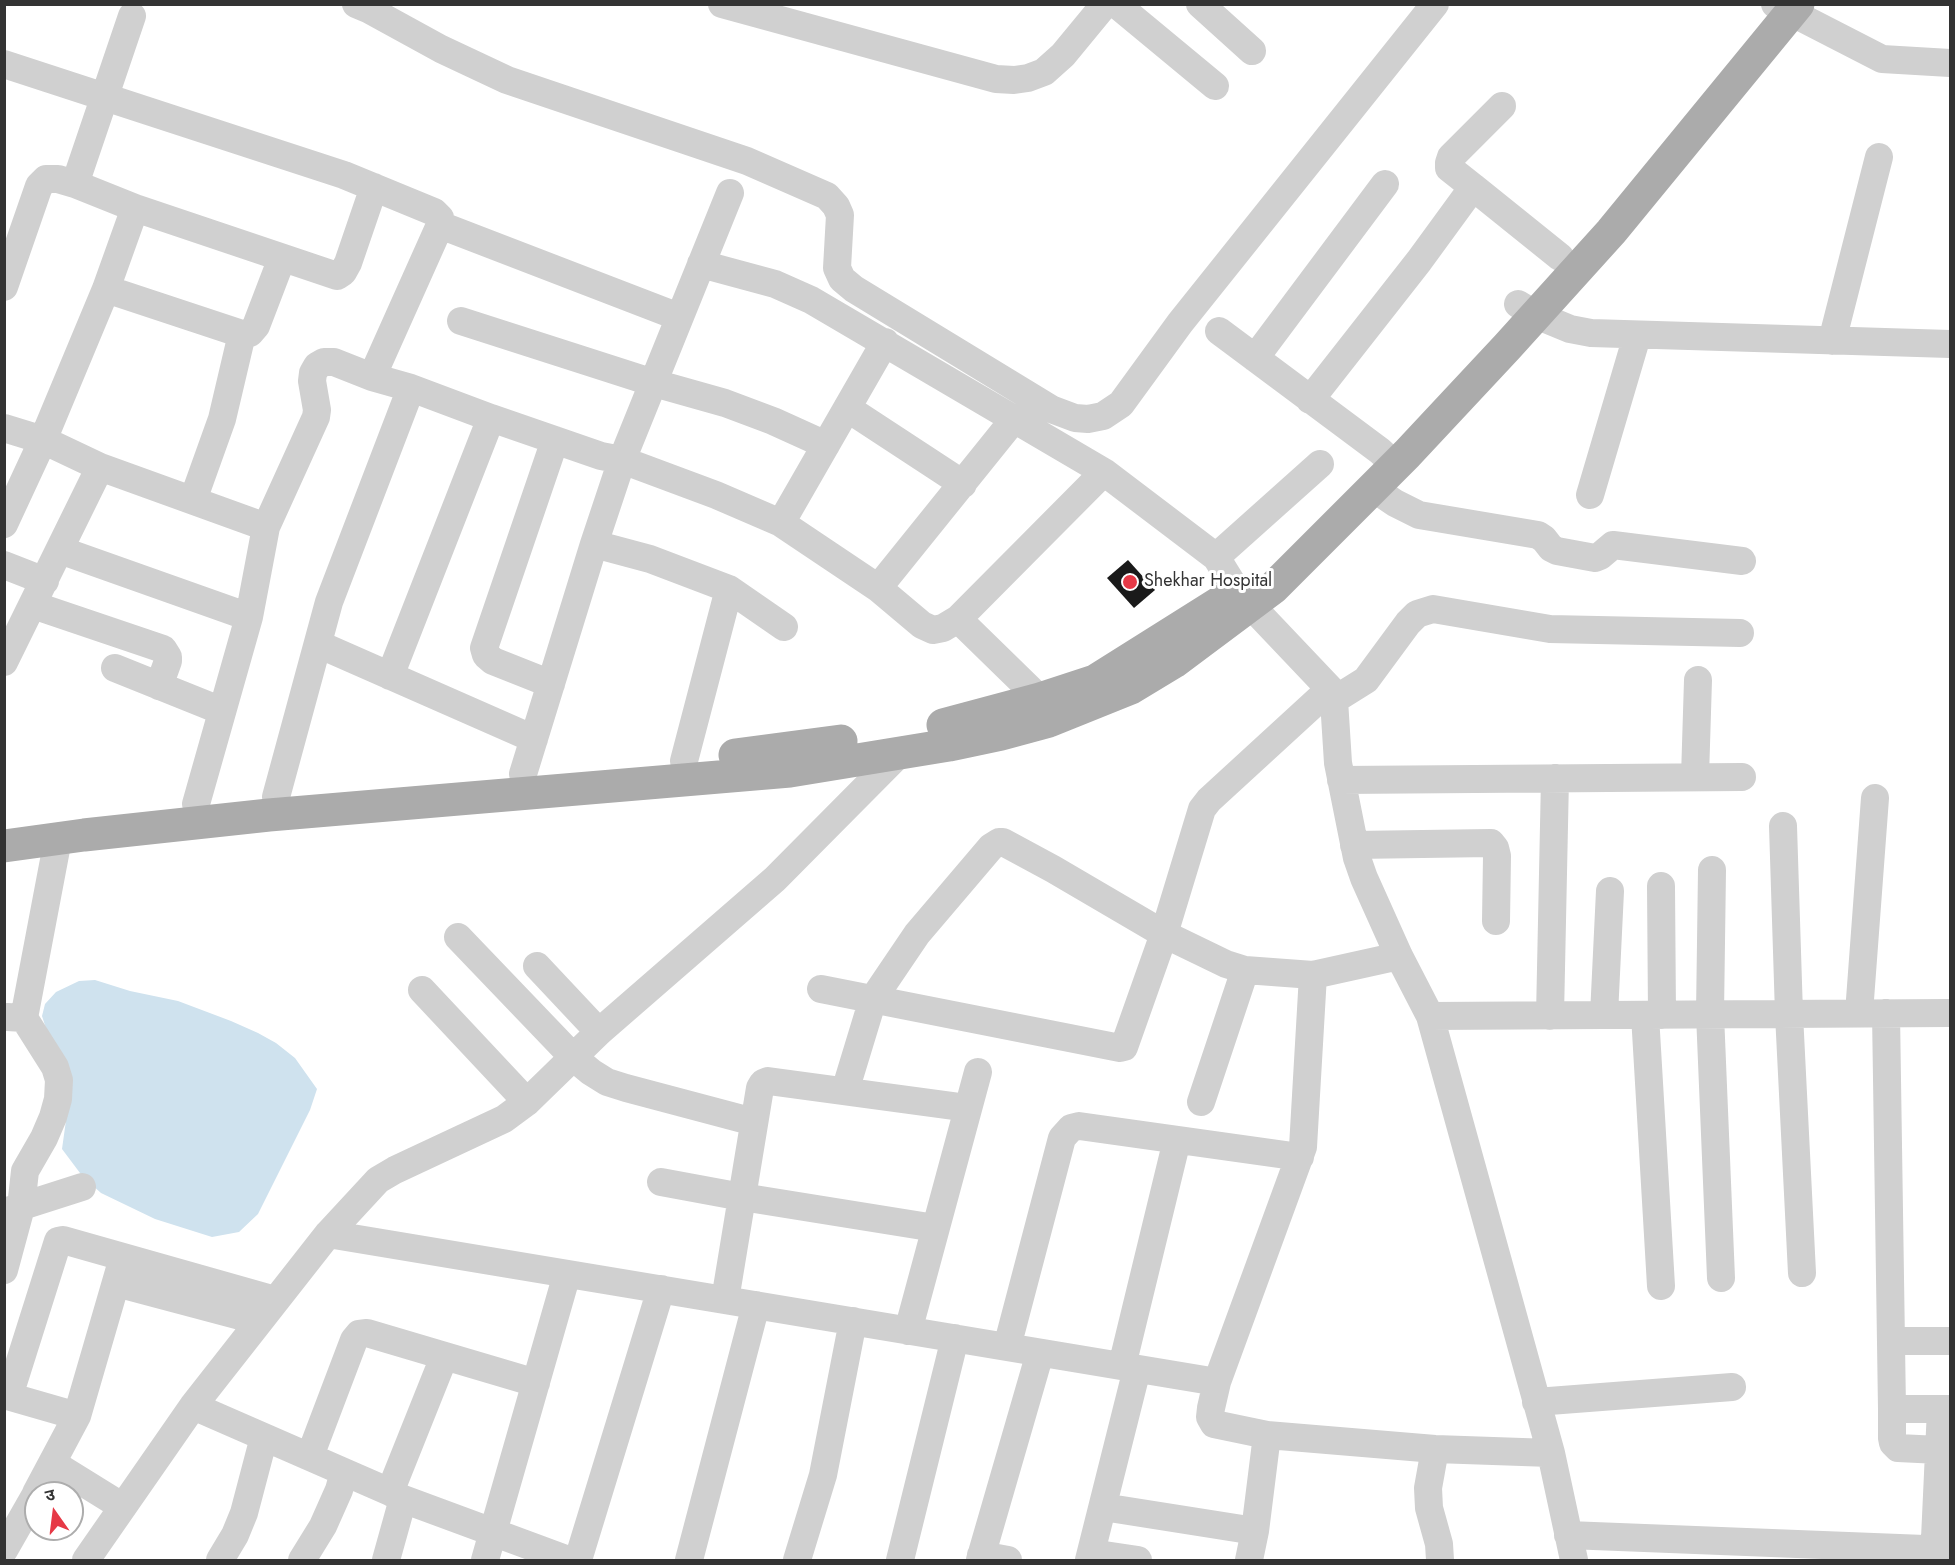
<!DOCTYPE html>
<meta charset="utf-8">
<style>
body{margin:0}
#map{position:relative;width:1955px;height:1565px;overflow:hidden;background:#fff;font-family:Jost,"Noto Sans Devanagari",sans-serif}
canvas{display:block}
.frame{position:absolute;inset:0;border:6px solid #333;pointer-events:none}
.north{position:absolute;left:24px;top:1481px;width:60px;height:60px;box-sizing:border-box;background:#fff;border:2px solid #adadad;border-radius:50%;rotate:346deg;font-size:16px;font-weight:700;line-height:24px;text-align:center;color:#333}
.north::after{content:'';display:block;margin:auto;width:21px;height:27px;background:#e63946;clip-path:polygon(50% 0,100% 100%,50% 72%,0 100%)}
</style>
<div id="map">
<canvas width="1955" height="1565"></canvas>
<div class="frame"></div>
<div class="north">उ</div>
</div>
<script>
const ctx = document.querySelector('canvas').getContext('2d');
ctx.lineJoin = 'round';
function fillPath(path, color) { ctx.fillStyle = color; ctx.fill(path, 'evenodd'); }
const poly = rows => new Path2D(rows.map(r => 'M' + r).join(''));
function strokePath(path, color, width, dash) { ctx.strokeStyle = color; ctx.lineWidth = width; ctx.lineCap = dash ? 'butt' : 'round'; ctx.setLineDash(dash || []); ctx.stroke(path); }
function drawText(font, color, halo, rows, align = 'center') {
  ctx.font = font + ' Jost,sans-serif'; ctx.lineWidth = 6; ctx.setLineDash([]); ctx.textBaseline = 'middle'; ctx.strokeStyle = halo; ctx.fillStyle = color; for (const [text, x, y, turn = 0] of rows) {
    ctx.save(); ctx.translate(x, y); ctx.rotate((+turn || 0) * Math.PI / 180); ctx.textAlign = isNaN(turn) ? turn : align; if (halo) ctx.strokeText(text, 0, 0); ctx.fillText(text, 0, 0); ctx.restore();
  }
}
fillPath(poly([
 [95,980,130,991,178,1001,231,1021,258,1033,276,1043,295,1058,317,1089,310,1110,258,1214,239,1232,212,1237,155,1219,101,1193,83,1177,62,1149,69,1099,42,1016,45,1004,56,992,79,981]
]), '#cfe2ee');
fillPath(poly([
 [1128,560,1155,590,1134,608,1107,578]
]), '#1a1a1a');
strokePath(poly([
 [356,4,368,9,441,49,507,80,747,161,827,196,836,206,840,215,837,268,842,279,854,289,1051,409,1075,418,1088,419,1103,416,1121,404,1180,323,1435,4],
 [722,4,996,79,1014,80,1028,78,1044,72,1063,55,1105,4],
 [1116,4,1215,86],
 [1200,4,1252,51],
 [1775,4,1882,59,1950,63],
 [4,64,344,175,434,212,440,218,440,225,372,377],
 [75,184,132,16],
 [1473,187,1560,257],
 [440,225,679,317],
 [701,264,775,284,811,300,1104,472],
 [4,287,39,186,46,179,58,179,75,184,135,208,337,276,343,272,348,263,374,187],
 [106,289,242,334,250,333,256,326,282,258],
 [1518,304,1536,315,1570,329,1591,333,1950,344],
 [461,321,654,383,725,403,773,421,826,445],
 [1219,331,1380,451,1395,465],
 [1832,341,1879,157],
 [1255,358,1385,184],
 [1310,400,1419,261,1473,187,1449,168,1449,163,1451,157,1502,106],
 [847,408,963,484],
 [4,428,43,440,100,467,266,527,316,417,317,410,312,381,313,373,317,366,324,362,334,362,372,377,411,388,491,418,601,456,622,460,716,495,781,523,878,588,922,625,933,630,943,628,958,619,1104,472,1216,557,1237,591,1330,689,1334,700,1338,763,1357,858,1364,878,1399,956,1430,1016,1551,1453,1574,1560],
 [1373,488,1395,503,1419,515,1538,535,1544,539,1551,548,1557,551,1595,558,1600,556,1613,545,1742,561],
 [1590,495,1637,336],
 [193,500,222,419,242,334],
 [781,523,885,342],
 [4,524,43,440,106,289,135,208],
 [594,544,650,559,729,589],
 [60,550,249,617],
 [1216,557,1320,464],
 [4,565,45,581],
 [878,588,1015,418],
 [33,605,163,649,168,657,168,661,159,686],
 [958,619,1040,699],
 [318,644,534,739],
 [4,662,100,467],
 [115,668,222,711],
 [390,676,491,418],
 [551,684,493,661,486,655,484,648,555,440],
 [1334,700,1366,680,1408,623,1417,614,1433,609,1550,629,1740,633],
 [684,761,729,589,784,627],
 [523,774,594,544,622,460,730,193],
 [1695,777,1698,680],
 [1341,780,1742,777],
 [276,797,329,602,411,388],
 [196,804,249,617,266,527],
 [1783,826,1789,1014,1802,1273],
 [1354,845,1491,843,1495,848,1497,856,1496,921],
 [1712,870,1710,1014,1721,1278],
 [1661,886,1662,1015],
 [458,937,573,1057,591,1072,607,1082,626,1088,754,1122],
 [537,966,599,1032],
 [821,989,1120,1048,1124,1047,1164,934,1202,809,1209,800,1330,689],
 [422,990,527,1102],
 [1859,1013,1875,798],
 [1886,1013,1892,1409,1950,1409],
 [1604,1015,1610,891],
 [1645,1015,1661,1286],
 [1430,1016,1950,1013],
 [1550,1016,1555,778],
 [7,1017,24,1018,58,839],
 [845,1091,873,999,917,934,991,847,999,842,1003,842,1053,869,1164,934,1226,964,1245,970,1313,975,1399,956],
 [1201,1102,1245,970],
 [661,1182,742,1197,935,1228],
 [7,1211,82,1187],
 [328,1234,1217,1382,1211,1408,1210,1417,1214,1424,1267,1435,1435,1449,1551,1453],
 [4,1270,21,1207,25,1171,44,1138,53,1117,58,1099,59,1080,55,1067,24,1018],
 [116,1283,259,1321],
 [725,1300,760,1088,763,1083,768,1081,968,1108],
 [908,1331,978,1072],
 [1891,1341,1950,1341],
 [1007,1347,1062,1138,1071,1128,1079,1126,1300,1157],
 [1122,1366,1177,1140],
 [1217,1382,1303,1147,1313,975],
 [4,1395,77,1416],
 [9,1396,58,1241,63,1240,275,1300],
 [1536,1402,1732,1387],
 [193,1406,390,1492,403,1499,568,1560],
 [1892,1409,1892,1438,1893,1443,1898,1448,1939,1450],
 [1435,1449,1428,1488,1429,1508,1439,1544,1440,1560],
 [310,1456,354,1340,359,1334,367,1333,536,1383],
 [52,1463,123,1507],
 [390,1492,444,1357],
 [36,1493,77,1416,123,1258],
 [1103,1507,1255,1531],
 [1568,1535,1950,1550],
 [4,1550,36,1494],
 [1091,1553,1138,1560],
 [981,1555,1008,1560],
 [86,1560,193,1406,328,1234,378,1180,395,1170,504,1119,527,1102,599,1032,775,879,900,753],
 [220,1560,235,1535,244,1513,264,1437],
 [302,1560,323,1526,339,1490,344,1472],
 [386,1560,403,1499],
 [485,1560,567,1274],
 [578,1560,661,1289],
 [689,1560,756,1305],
 [797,1560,823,1475,853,1321],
 [900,1560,955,1338],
 [980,1560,1040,1353],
 [1089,1560,1137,1369],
 [1249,1560,1255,1531,1267,1435],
 [1934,1560,1941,1409]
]), '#d0d0d0', 28);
strokePath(poly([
 [943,725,1040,699,1095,681,1227,598],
 [735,755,841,741],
 [4,846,84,835,269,815,790,771,949,745,1001,734,1049,721,1131,688,1174,662,1273,588,1407,454,1507,347,1611,232,1798,4]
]), '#ababab', 33);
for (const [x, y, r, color] of [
 [1130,582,8,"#e63946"]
]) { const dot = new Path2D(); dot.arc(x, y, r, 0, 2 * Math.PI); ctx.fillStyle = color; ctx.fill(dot); strokePath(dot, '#fff', 2); }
drawText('18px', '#333', '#fff', [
 ["Shekhar Hospital",1144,582]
], 'left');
</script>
